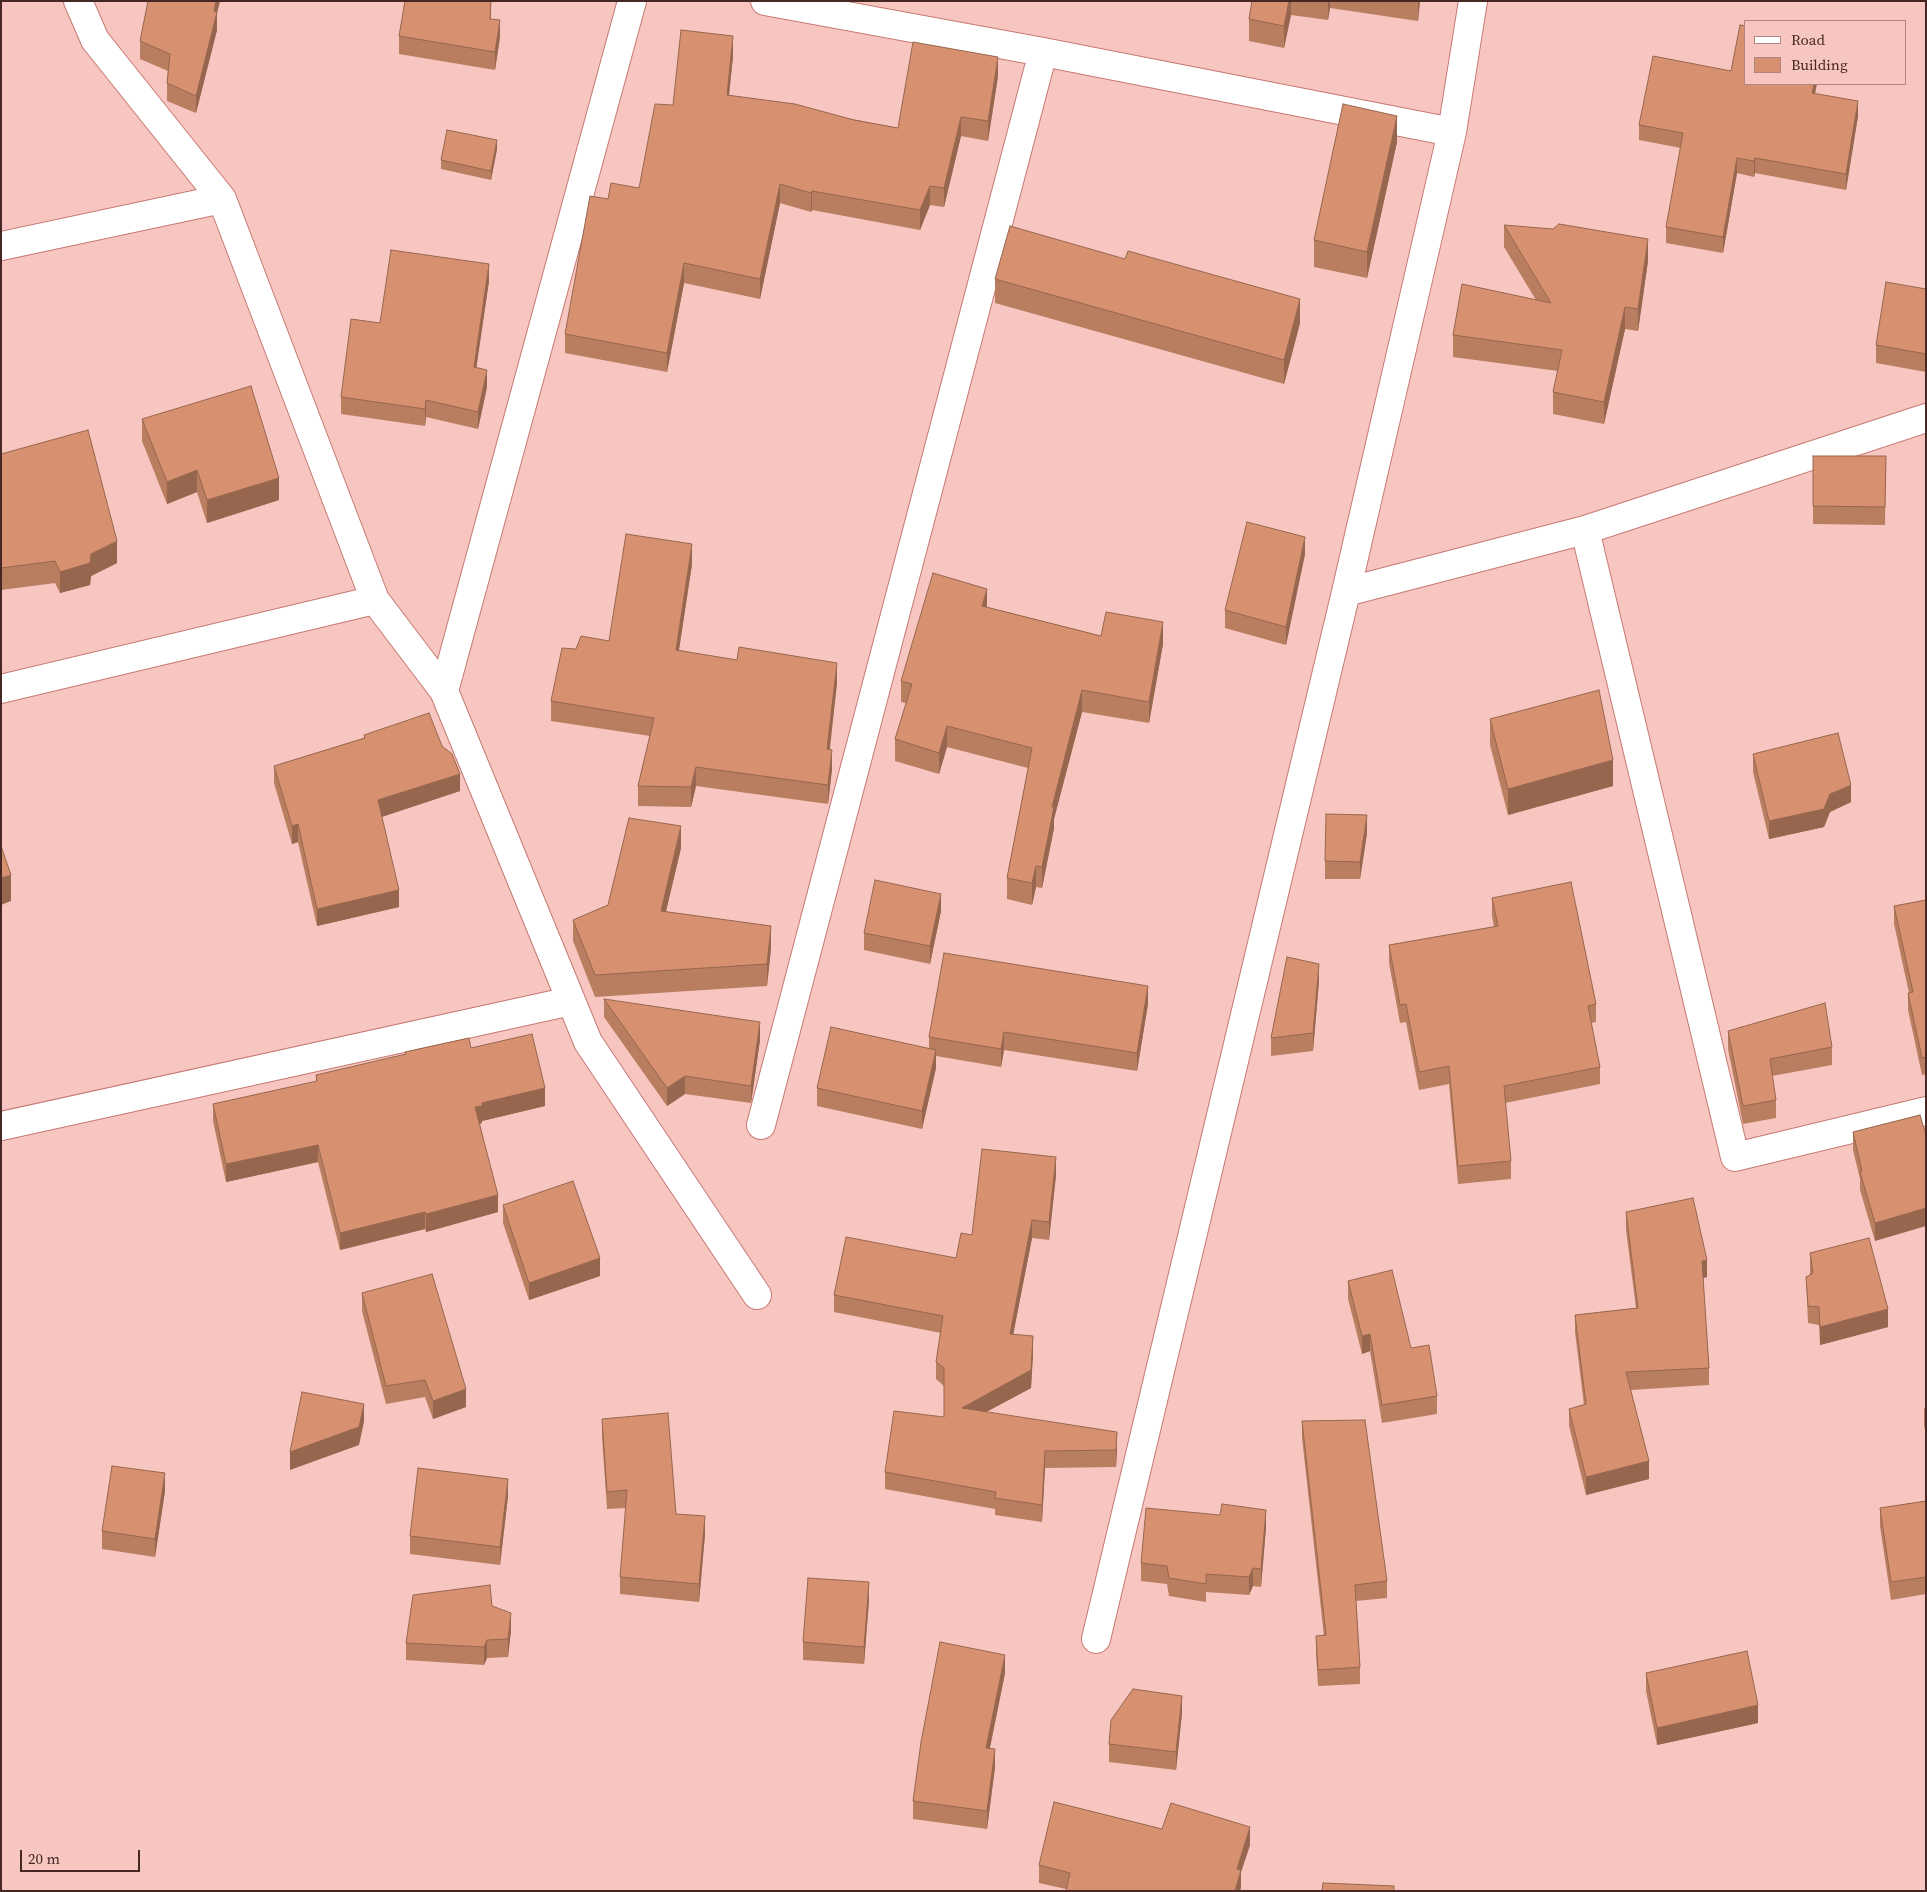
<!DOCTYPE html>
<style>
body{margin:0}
#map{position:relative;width:1927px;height:1892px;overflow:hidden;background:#f8c6c0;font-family:"Source Serif 4",serif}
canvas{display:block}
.frame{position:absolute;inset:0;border:2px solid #462724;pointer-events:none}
.legend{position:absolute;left:1744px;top:20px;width:162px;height:65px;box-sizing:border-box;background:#f8c6c0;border:1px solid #b18682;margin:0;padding:6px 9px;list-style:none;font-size:15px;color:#462724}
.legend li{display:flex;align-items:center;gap:10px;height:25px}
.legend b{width:25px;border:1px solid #b18682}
.scale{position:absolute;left:20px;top:1850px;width:120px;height:22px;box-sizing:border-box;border:2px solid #462724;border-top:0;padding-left:6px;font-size:15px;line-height:18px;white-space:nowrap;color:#462724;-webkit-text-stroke:4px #f8c6c0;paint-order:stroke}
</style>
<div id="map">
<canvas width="1927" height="1892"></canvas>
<div class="frame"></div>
<ul class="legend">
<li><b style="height:6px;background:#fff"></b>Road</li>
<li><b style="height:14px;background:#d79170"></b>Building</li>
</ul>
<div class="scale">20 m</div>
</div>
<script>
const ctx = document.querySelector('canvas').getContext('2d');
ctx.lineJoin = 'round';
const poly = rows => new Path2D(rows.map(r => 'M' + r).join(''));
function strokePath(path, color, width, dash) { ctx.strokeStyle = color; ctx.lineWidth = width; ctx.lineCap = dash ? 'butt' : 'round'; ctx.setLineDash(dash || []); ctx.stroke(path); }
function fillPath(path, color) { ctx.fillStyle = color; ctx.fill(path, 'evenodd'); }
const minor = poly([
 [765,1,1043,52,1452,132],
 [1,246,222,199,95,40,78,1],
 [1585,530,1735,1157,1926,1111],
 [1346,592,1585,530,1926,418],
 [375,600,444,691,588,1042,757,1295],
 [1,689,375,600,222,199],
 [444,691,632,1],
 [761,1125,1043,52],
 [1,1126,571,1001],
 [1096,1639,1346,592,1452,132,1473,1]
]);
strokePath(minor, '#c67972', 30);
strokePath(minor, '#fff', 28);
fillPath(poly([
 [220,1,217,12,217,30,196,113,167,101,167,83,168,71,140,59,140,41],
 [491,1,491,19,500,37,495,70,399,54,399,36],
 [1252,1,1420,1,1418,21,1330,8,1328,20,1291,15,1284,48,1249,41,1249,19],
 [733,56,729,95,898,128,998,76,988,141,961,136,944,207,930,205,920,230,812,210,811,212,780,203,760,299,684,283,667,372,565,353,565,334,608,199,639,188,673,105],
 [1815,94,1858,116,1846,190,1755,173,1754,177,1737,173,1723,253,1666,243,1666,227,1681,148,1639,140,1639,125],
 [1397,142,1367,278,1314,267,1314,240],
 [497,149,491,180,441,169,441,160],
 [1504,225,1648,261,1638,331,1625,329,1604,424,1553,414,1553,392,1558,371,1453,357,1453,335,1536,300,1504,247],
 [995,279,1300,323,1284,384,995,303],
 [489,281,476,368,487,387,478,429,426,417,425,426,341,414,341,397,380,323],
 [1926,289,1926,372,1876,363,1876,345],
 [142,419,279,500,207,523,197,492,167,504,142,441],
 [1,454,117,563,91,576,90,585,60,593,55,583,1,590],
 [1886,456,1885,525,1813,524,1813,506],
 [1305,554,1286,645,1225,628,1225,610],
 [692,564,679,650,837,683,830,749,832,769,828,804,696,786,691,807,638,806,638,786,650,736,551,721,551,701,576,649,609,641],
 [987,607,1101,636,1163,644,1149,723,1082,712,1054,819,1054,828,1042,888,1036,887,1032,905,1007,899,1007,878,1028,768,947,747,939,774,895,761,895,739,906,703,901,702,901,681],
 [1490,719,1613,786,1508,815,1490,745],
 [364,735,460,791,382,817,399,907,317,926,298,842,292,844,274,783,274,766,364,738],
 [1753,754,1851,802,1830,812,1824,827,1769,839,1753,772],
 [1367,833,1360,879,1325,879,1325,861],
 [681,848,666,911,771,948,767,986,595,997,573,941,573,920,608,905],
 [1492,898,1596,1004,1596,1022,1591,1023,1600,1067,1600,1084,1505,1103,1511,1161,1511,1179,1458,1184,1449,1084,1419,1090,1406,1022,1400,1023,1389,963,1389,945,1494,927,1492,916],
 [1926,900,1926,1074,1922,1075,1908,1010,1908,993,1909,993,1894,924,1894,906],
 [941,911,930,964,864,950,864,933],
 [1319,981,1313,1051,1271,1056,1271,1038],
 [604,999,760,1040,751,1103,685,1094,667,1106,604,1017],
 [1148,1004,1137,1071,1004,1050,1001,1067,936,1056,936,1068,922,1129,817,1106,817,1088,929,1048,929,1037],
 [1728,1031,1832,1047,1832,1065,1772,1076,1776,1100,1776,1118,1743,1124,1728,1049],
 [471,1048,545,1106,482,1121,482,1123,480,1124,498,1212,426,1232,425,1229,340,1250,318,1162,226,1182,213,1121,213,1104,316,1082,316,1075,405,1055,405,1052],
 [1920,1115,1875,1241,1860,1190,1860,1179,1853,1150,1853,1132],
 [1056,1175,1049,1240,1032,1238,1013,1334,1033,1354,1031,1388,986,1412,1117,1450,1116,1467,1045,1468,1042,1522,995,1515,995,1509,885,1489,885,1472,944,1417,944,1386,936,1379,936,1362,941,1333,834,1312,834,1295,956,1258,972,1235],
 [503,1205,600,1276,529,1300,503,1223],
 [1626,1212,1707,1277,1703,1278,1709,1368,1709,1385,1631,1390,1649,1479,1586,1495,1569,1426,1569,1409,1584,1405,1575,1332,1575,1315,1636,1308,1626,1230],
 [1810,1253,1888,1327,1820,1345,1819,1325,1808,1323,1806,1277,1810,1275],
 [1348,1281,1411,1348,1437,1396,1437,1414,1382,1423,1370,1351,1362,1354,1348,1299],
 [362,1293,466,1407,433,1419,425,1397,386,1404,362,1311],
 [1924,1408,1926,1408,1926,1432,1924,1426],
 [602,1419,676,1514,705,1534,699,1602,620,1594,620,1577,626,1508,607,1509,602,1437],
 [1302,1421,1387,1581,1387,1598,1356,1601,1360,1667,1360,1684,1318,1686,1316,1653,1316,1636,1324,1636,1302,1438],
 [165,1491,155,1557,102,1549,102,1531],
 [508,1496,500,1565,410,1554,410,1536],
 [1926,1501,1926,1594,1891,1600,1880,1526,1880,1508],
 [1266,1527,1261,1587,1253,1586,1249,1595,1206,1592,1206,1602,1169,1596,1167,1584,1141,1581,1141,1563],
 [869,1600,864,1664,803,1660,803,1642],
 [492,1606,511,1630,508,1657,487,1658,484,1665,406,1660,406,1643],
 [1005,1673,990,1748,995,1767,987,1829,913,1819,913,1801],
 [1646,1673,1758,1723,1657,1745,1646,1691],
 [1182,1713,1176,1770,1109,1762,1109,1744],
 [1162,1829,1250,1845,1241,1872,1241,1888,1066,1889,1039,1883,1039,1865]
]), '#b97d60');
fillPath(poly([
 [216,1,220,1,217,13,217,12,217,30,196,113,196,96],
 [1289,1,1291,1,1291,15,1284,48,1284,26],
 [1328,1,1330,1,1330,8,1328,20],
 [1418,1,1420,1,1418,21],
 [500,20,500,37,495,70,495,52],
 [733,36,733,56,727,114,727,95],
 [998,57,998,76,988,141,988,121],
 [1814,84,1817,84,1812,109,1812,93],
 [1858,101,1858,116,1846,190,1846,174],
 [1397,116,1397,142,1367,278,1367,252],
 [961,117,961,136,944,207,944,188],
 [497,140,497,149,491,180,491,171],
 [1737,158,1737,173,1723,253,1723,237],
 [1755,158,1755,173,1754,177,1754,161],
 [780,184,780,203,760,299,760,279],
 [930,186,930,205,920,230,920,210],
 [812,191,812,210,811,212,811,193],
 [1648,239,1648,261,1638,331,1638,309],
 [684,263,684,283,667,372,667,353],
 [489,264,489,281,474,384,474,367],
 [1300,299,1300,323,1284,384,1284,360],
 [1625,307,1625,329,1604,424,1604,402],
 [487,370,487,387,478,429,478,412],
 [426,400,426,417,425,426,425,409],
 [197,470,197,492,167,504,167,482],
 [279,478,279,500,207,523,207,500],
 [1305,537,1305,554,1286,645,1286,627],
 [117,541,117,563,91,576,90,585,60,593,60,572,91,554],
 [692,544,692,564,676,669,676,650],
 [987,589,987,610,982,606],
 [1163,622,1163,644,1149,723,1149,702],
 [837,663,837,683,827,769,827,749],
 [1082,690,1082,712,1054,819,1054,828,1042,888,1042,867,1052,807],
 [947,726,947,747,939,774,939,753],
 [832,750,832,769,828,804,828,785],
 [1613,760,1613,786,1508,815,1508,789],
 [696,767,696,786,691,807,691,787],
 [460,774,460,791,378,818,378,800],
 [1851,785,1851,802,1830,812,1824,827,1769,839,1769,821],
 [1367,815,1367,833,1360,879,1360,862],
 [298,824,298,842,292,844,292,826],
 [681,826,681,848,661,932,661,911],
 [1036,866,1036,887,1032,905,1032,883],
 [11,875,11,901,1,905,1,878],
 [399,890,399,907,317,926,317,909],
 [941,894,941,911,930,964,930,946],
 [771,926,771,948,767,986,767,964],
 [1319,964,1319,981,1313,1051,1313,1033],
 [1148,986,1148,1004,1137,1071,1137,1053],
 [760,1022,760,1040,751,1103,751,1086],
 [1004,1032,1004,1050,1001,1067,1001,1049],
 [936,1050,936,1068,922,1129,922,1111],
 [685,1076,685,1094,667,1106,667,1088],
 [545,1088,545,1106,482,1121,482,1123,475,1125,475,1107,482,1103],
 [318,1145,318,1162,226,1182,226,1164],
 [1056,1157,1056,1175,1049,1240,1049,1222],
 [498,1195,498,1212,426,1232,426,1214],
 [1926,1208,1926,1226,1875,1241,1875,1223],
 [425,1212,425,1229,340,1250,340,1233],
 [1032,1220,1032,1238,1010,1351,1010,1334],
 [600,1258,600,1276,529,1300,529,1283],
 [1707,1260,1707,1277,1702,1278,1702,1261],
 [1888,1309,1888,1327,1820,1345,1820,1327],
 [1370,1334,1370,1351,1362,1354,1362,1336],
 [1033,1336,1033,1354,1031,1388,962,1425,962,1408],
 [466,1389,466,1407,433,1419,433,1401],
 [364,1404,364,1422,359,1445,290,1470,290,1452],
 [1117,1432,1117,1450,1116,1467,1116,1450],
 [1045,1451,1045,1468,1042,1522,1042,1505],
 [1649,1461,1649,1479,1586,1495,1586,1477],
 [165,1473,165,1491,155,1557,155,1539],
 [508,1479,508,1496,500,1565,500,1547],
 [1266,1510,1266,1527,1261,1587,1261,1569],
 [705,1516,705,1534,699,1602,699,1584],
 [1253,1568,1253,1586,1249,1595,1249,1577],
 [869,1582,869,1600,864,1664,864,1647],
 [511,1613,511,1630,508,1657,508,1639],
 [487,1640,487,1658,484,1665,484,1647],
 [1005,1655,1005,1673,986,1766,986,1748],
 [1182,1696,1182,1713,1176,1770,1176,1752],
 [1758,1705,1758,1723,1657,1745,1657,1728],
 [995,1749,995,1767,987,1829,987,1811],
 [1250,1827,1250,1845,1241,1872,1241,1888,1240,1891,1235,1891,1237,1869]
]), '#96664e');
const building = poly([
 [148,1,216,1,214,11,217,12,196,96,167,83,170,54,140,41,148,1],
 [405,1,491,1,490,19,500,20,495,52,399,36,405,1],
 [1252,1,1289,1,1284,26,1249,19,1252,1],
 [1740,25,1746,26,1746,84,1814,84,1812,93,1858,101,1846,174,1755,158,1754,161,1737,158,1723,237,1666,227,1683,133,1639,125,1653,56,1731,71,1740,25],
 [681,30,733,36,727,95,795,104,854,120,898,128,913,42,998,57,988,121,961,117,944,188,930,186,920,210,812,191,811,193,780,184,760,279,684,263,667,353,565,334,590,196,608,199,611,183,639,188,655,104,673,105,681,30],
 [1343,104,1397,116,1367,252,1314,240,1343,104],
 [447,130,497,140,491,171,441,160,447,130],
 [1559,224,1648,239,1638,309,1625,307,1604,402,1553,392,1562,350,1453,335,1462,284,1551,303,1504,225,1553,229,1559,224],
 [1010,226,1125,259,1128,251,1300,299,1284,360,995,279,1010,226],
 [391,250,489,264,474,367,487,370,478,412,426,400,425,409,341,397,351,319,380,323,391,250],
 [1886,282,1926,289,1926,354,1876,345,1886,282],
 [251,386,279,478,207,500,197,470,167,482,142,419,251,386],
 [88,430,117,541,91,554,90,563,60,572,55,561,1,568,1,454,88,430],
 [1813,456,1886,456,1885,507,1813,506,1813,456],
 [1247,522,1305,537,1286,627,1225,610,1247,522],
 [626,534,692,544,676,650,737,660,739,647,837,663,827,749,832,750,828,785,696,767,691,787,638,786,654,718,551,701,562,648,576,649,581,636,609,641,626,534],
 [933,573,987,589,982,606,1101,636,1106,612,1163,622,1149,702,1082,690,1052,807,1054,807,1042,867,1036,866,1032,883,1007,878,1032,748,947,726,939,753,895,739,912,684,901,681,933,573],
 [1599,690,1613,760,1508,789,1490,719,1599,690],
 [429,713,442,746,452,754,460,774,378,800,399,890,317,909,298,824,292,826,274,766,365,738,364,735,429,713],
 [1838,733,1851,785,1830,794,1824,809,1769,821,1753,754,1838,733],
 [1326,814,1367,815,1360,862,1325,861,1326,814],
 [629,818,681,826,661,911,771,926,767,964,595,975,573,920,608,905,629,818],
 [1,846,11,875,1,878,1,846],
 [875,880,941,894,930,946,864,933,875,880],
 [1571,882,1596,1004,1588,1006,1600,1067,1504,1086,1511,1161,1458,1166,1449,1066,1419,1072,1406,1004,1400,1005,1389,945,1498,926,1492,898,1571,882],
 [1926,900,1926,1057,1922,1058,1908,993,1913,992,1894,906,1926,900],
 [944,953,1148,986,1137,1053,1004,1032,1001,1049,929,1037,944,953],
 [1287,957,1319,964,1313,1033,1271,1038,1287,957],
 [604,999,760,1022,751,1086,685,1076,667,1088,604,999],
 [1825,1003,1832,1047,1770,1059,1776,1100,1743,1106,1728,1031,1825,1003],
 [831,1027,936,1050,922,1111,817,1088,831,1027],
 [532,1034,545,1088,482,1103,482,1106,475,1107,498,1195,426,1214,425,1212,340,1233,318,1145,226,1164,213,1104,317,1081,316,1075,406,1054,405,1052,469,1038,471,1048,532,1034],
 [1920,1115,1926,1135,1926,1208,1875,1223,1860,1172,1862,1171,1853,1132,1920,1115],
 [982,1149,1056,1157,1049,1222,1032,1220,1010,1334,1033,1336,1031,1370,962,1408,1117,1432,1116,1450,1045,1451,1042,1505,995,1498,996,1492,885,1472,894,1411,944,1417,944,1368,936,1362,943,1316,834,1295,846,1237,956,1258,961,1233,972,1235,982,1149],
 [573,1181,600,1258,529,1283,503,1205,573,1181],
 [1693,1198,1707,1260,1702,1261,1709,1368,1626,1372,1649,1461,1586,1477,1569,1409,1586,1404,1575,1315,1638,1308,1626,1212,1693,1198],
 [1869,1238,1888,1309,1820,1327,1819,1307,1808,1306,1806,1277,1813,1273,1810,1253,1869,1238],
 [1392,1270,1411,1348,1429,1345,1437,1396,1382,1405,1370,1334,1362,1336,1348,1281,1392,1270],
 [432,1274,466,1389,433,1401,425,1380,386,1386,362,1293,432,1274],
 [302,1392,364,1404,359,1427,290,1452,302,1392],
 [668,1413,676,1514,705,1516,699,1584,620,1577,627,1490,607,1492,602,1419,668,1413],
 [1365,1420,1387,1581,1355,1585,1360,1667,1318,1670,1316,1636,1326,1635,1302,1421,1365,1420],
 [112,1466,165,1473,155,1539,102,1531,112,1466],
 [418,1468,508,1479,500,1547,410,1536,418,1468],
 [1926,1501,1926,1577,1891,1582,1880,1508,1926,1501],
 [1222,1504,1266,1510,1261,1569,1253,1568,1249,1577,1206,1574,1206,1584,1169,1578,1167,1566,1141,1563,1146,1508,1220,1515,1222,1504],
 [808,1578,869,1582,864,1647,803,1642,808,1578],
 [490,1585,492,1606,511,1613,508,1639,487,1640,484,1647,406,1643,413,1595,490,1585],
 [940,1642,1005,1655,986,1748,995,1749,987,1811,913,1801,921,1742,940,1642],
 [1747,1651,1758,1705,1657,1728,1646,1673,1747,1651],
 [1133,1689,1182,1696,1176,1752,1109,1744,1111,1720,1133,1689],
 [1054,1802,1162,1829,1171,1803,1250,1827,1237,1869,1241,1870,1235,1891,1066,1891,1070,1873,1039,1865,1054,1802],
 [1323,1883,1394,1886,1394,1891,1322,1891,1323,1883]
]);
fillPath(building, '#d79170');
strokePath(building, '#96664e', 1);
</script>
